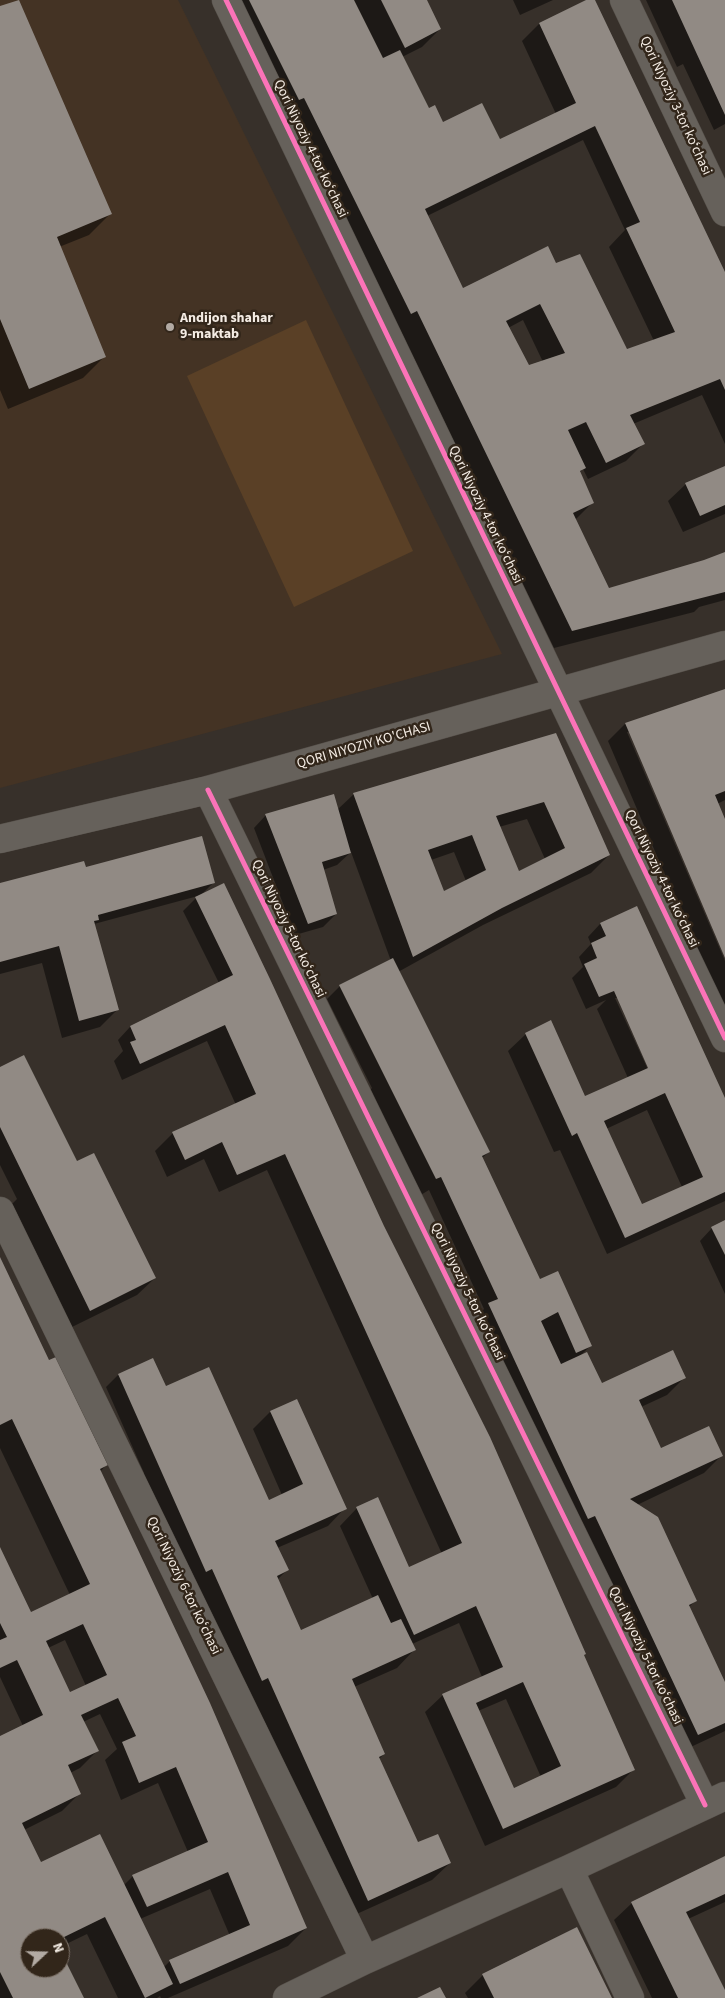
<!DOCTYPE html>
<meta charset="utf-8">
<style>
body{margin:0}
#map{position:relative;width:725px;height:1998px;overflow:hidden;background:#37302a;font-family:"Source Sans 3",sans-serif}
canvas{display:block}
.north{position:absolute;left:20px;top:1928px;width:50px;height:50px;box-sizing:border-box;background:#32261a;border:1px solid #80756b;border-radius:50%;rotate:69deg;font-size:14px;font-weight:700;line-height:20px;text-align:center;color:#f4ece4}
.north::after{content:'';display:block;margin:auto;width:18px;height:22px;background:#b2aaa3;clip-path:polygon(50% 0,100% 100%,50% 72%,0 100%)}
</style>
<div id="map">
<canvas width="725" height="1998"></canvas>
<div class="north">N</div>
</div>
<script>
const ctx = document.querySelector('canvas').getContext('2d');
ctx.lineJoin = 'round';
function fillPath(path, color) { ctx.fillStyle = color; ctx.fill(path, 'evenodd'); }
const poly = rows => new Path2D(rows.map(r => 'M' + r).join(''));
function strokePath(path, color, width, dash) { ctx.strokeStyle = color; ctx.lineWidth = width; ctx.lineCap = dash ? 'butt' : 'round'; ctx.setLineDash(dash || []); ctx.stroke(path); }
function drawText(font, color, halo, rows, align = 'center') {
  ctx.font = font + ' "Source Sans 3",sans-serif'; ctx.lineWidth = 5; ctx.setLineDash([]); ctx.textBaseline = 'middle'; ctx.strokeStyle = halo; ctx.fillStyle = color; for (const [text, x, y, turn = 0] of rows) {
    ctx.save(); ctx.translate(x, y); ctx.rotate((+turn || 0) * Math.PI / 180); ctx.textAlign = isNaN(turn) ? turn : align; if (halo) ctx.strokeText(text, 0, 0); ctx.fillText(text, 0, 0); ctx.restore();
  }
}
fillPath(poly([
 [0,0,178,0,502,654,0,788]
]), '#443324');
fillPath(poly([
 [306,320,413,551,294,607,187,376]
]), '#5a4026');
fillPath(poly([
 [223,0,426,0,440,29,422,47,402,57,428,109,443,124,499,140,556,114,522,41,539,24,589,0,594,0,725,275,725,444,702,395,633,424,643,444,626,461,588,479,583,469,579,473,592,503,575,520,608,589,704,561,725,553,725,600,699,607,694,612,554,648,399,328,393,331],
 [583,140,625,230,609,247,654,341,626,351,555,265,463,289,427,216],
 [523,320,543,362,528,367,508,328],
 [513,0,553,0,520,15],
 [646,0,725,0,725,124,714,130,683,64,677,67],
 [0,8,110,214,89,235,59,247,104,357,83,378,8,409,0,390],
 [725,467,725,514,683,532,668,501,686,484],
 [725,691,725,800,717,804,725,822,725,954,630,732,627,732,725,961,725,1016,608,741,625,724],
 [555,735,609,855,591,873,483,925,398,972,489,1152,482,1158,539,1281,590,1346,580,1356,601,1385,685,1377,667,1395,641,1407,661,1450,721,1456,704,1473,637,1505,695,1601,688,1608,725,1685,725,1731,680,1752,472,1322,484,1309,429,1190,419,1196,367,1093,372,1088,327,999,340,986,391,961,351,852,337,865,323,870,336,914,323,927,295,935,254,828,266,815,337,810,354,794],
 [527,819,545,859,519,872,499,827],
 [454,852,466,881,443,892,431,860],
 [85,870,213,883,201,895,583,1656,634,1769,616,1787,485,1846,425,1712,443,1695,482,1677,459,1623,412,1644,414,1650,397,1668,354,1687,384,1754,379,1759,417,1844,450,1863,432,1880,350,1917,139,1478,144,1473,106,1387,118,1375,165,1388,268,1501,282,1495,253,1429,270,1412,345,1508,328,1526,277,1548,287,1570,277,1580,300,1632,373,1599,340,1526,357,1508,408,1569,442,1554,267,1170,219,1192,204,1159,167,1177,155,1151,173,1133,236,1105,207,1041,122,1080,114,1061,123,1051,118,1040,130,1027,219,983,183,911,198,896,94,924,117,1010,100,1027,62,1038,42,963,0,974,0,885],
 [506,1699,541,1777,513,1789,478,1711],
 [637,908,725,1102,725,1201,607,1254,560,1150,554,1152,508,1051,526,1034,585,1098,628,1078,597,1009,606,1000,586,1009,572,978,583,967,579,957,591,944,588,937,600,924],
 [615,998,618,998,652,1073,650,1074],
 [647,1110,682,1187,641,1206,606,1129],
 [0,1069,76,1163,155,1278,137,1295,72,1327,12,1204,17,1199,0,1165],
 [725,1222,725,1294,700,1241,712,1228],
 [0,1260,48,1362,106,1465,100,1472,306,1928,288,1946,168,1998,161,1998,160,1996,157,1998,118,1998,87,1934,60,1947,60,1938,30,1938,30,1968,60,1968,60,1953,82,1998,0,1998,0,1737,23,1726,0,1677,0,1550,30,1614,70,1595,0,1448],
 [65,1640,86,1686,70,1693,48,1648],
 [100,1714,117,1749,105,1760,121,1800,158,1783,188,1852,133,1876,124,1885,40,1864,24,1830,62,1811,79,1794,70,1773,80,1768,97,1751,83,1722],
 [210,1889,230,1936,170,1961,163,1968,140,1919],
 [725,1857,725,1902,688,1919,725,1991,725,1998,652,1998,614,1920,632,1903],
 [576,1928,611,1998,468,1998,465,1993,483,1975]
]), '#0007');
fillPath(poly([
 [19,0,112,214,57,237,106,357,29,389,0,319,0,6],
 [249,0,354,0,383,58,400,50,429,108,435,105,443,122,482,103,500,139,576,103,539,23,586,0,595,0,725,272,725,390,720,379,630,415,645,444,606,463,586,422,568,430,586,468,580,471,594,503,573,513,609,588,704,560,725,552,725,592,572,631,417,311,411,314,304,98,299,100],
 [595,126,640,222,626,228,675,332,627,349,580,254,556,263,548,246,463,288,425,209],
 [540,304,565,353,529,365,506,321],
 [381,0,427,0,441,29,405,48],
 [672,0,725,0,725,115,695,50],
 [725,466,725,505,700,516,685,483],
 [725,689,725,791,715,795,725,819,725,958,625,723],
 [556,733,610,855,502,908,413,957,353,793],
 [544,802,565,848,519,871,496,816],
 [472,835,486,870,444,891,428,850],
 [334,794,351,853,322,862,337,914,308,924,265,814],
 [202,836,215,883,98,915,99,920,94,921,119,1010,79,1021,59,946,0,962,0,883,84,861,86,867],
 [224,883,270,979,384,1226,490,1437,586,1654,584,1655,635,1770,503,1829,442,1694,503,1667,476,1606,414,1635,356,1507,378,1497,409,1567,462,1543,285,1154,237,1175,222,1142,185,1160,172,1132,256,1094,225,1025,140,1064,130,1042,136,1040,130,1026,233,975,195,897],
 [523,1682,561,1766,514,1788,476,1703],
 [637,906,725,1098,725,1192,625,1238,577,1133,572,1136,525,1033,551,1020,585,1096,648,1068,614,991,599,997,584,964,597,958,591,943,606,936,600,923],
 [665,1093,703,1177,642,1204,604,1121],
 [393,958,490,1152,482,1156,540,1279,558,1271,592,1346,576,1353,558,1312,541,1321,561,1364,587,1352,602,1383,673,1350,686,1378,639,1400,661,1448,709,1426,723,1456,630,1499,658,1517,697,1601,689,1605,725,1682,725,1723,698,1735,595,1516,588,1519,488,1303,498,1299,441,1177,436,1179,339,985],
 [24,1055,77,1161,94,1153,156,1278,90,1311,0,1127,0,1067],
 [725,1220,725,1255,711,1227],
 [0,1257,49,1360,56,1357,108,1465,100,1469,210,1703,307,1928,180,1984,169,1960,250,1925,228,1872,147,1907,132,1875,208,1842,176,1767,139,1783,122,1742,136,1736,118,1698,81,1715,99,1751,68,1765,81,1794,22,1823,41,1862,100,1834,173,1984,145,1998,105,1917,60,1939,30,1938,30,1968,60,1968,60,1950,84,1998,13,1998,0,1972,0,1736,43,1715,17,1660,0,1668,0,1640,7,1637,0,1623,0,1547,31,1612,90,1584,12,1419,0,1425],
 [83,1624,107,1675,70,1692,46,1641],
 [153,1358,166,1386,209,1367,269,1500,303,1484,270,1411,297,1399,347,1509,275,1541,289,1570,277,1576,301,1630,378,1595,391,1623,401,1619,416,1650,352,1679,385,1754,379,1757,418,1842,438,1834,451,1863,368,1901,268,1678,262,1681,212,1569,206,1572,118,1374],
 [725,1856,725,1894,686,1912,725,1990,725,1998,678,1998,631,1902],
 [577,1927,612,1998,494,1998,482,1974],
 [440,1987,446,1998,417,1998]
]), '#918a84');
const minor = poly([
 [226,0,725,1038],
 [624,0,725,212],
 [208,790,705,1805],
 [0,839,208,790,725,645],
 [0,1211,365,1960],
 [569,1869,630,1998],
 [287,1998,365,1960,569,1869,725,1796]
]);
strokePath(minor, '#554f49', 29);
strokePath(minor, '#66615b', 28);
strokePath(poly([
 [226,0,725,1038],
 [208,790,705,1805]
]), '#fb73b8', 5);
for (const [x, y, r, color] of [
 [170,327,5,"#b2aaa3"]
]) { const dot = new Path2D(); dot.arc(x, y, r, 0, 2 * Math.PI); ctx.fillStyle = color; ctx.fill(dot); strokePath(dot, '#32261a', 2); }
drawText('14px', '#f4ece4', '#32261a', [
 ["Qori Niyoziy 3-tor koʻchasi",675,106,65],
 ["Qori Niyoziy 4-tor koʻchasi",310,149,64],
 ["Qori Niyoziy 4-tor koʻchasi",485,515,64],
 ["QORI NIYOZIY KO'CHASI",364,746,-16],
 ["Qori Niyoziy 4-tor koʻchasi",661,879,64],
 ["Qori Niyoziy 5-tor koʻchasi",288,929,64],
 ["Qori Niyoziy 5-tor koʻchasi",467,1292,64],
 ["Qori Niyoziy 6-tor koʻchasi",183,1586,64],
 ["Qori Niyoziy 5-tor koʻchasi",645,1656,64]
]);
drawText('bold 14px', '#f4ece4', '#32261a', [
 ["Andijon shahar",180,319],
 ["9-maktab",180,335]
], 'left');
</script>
